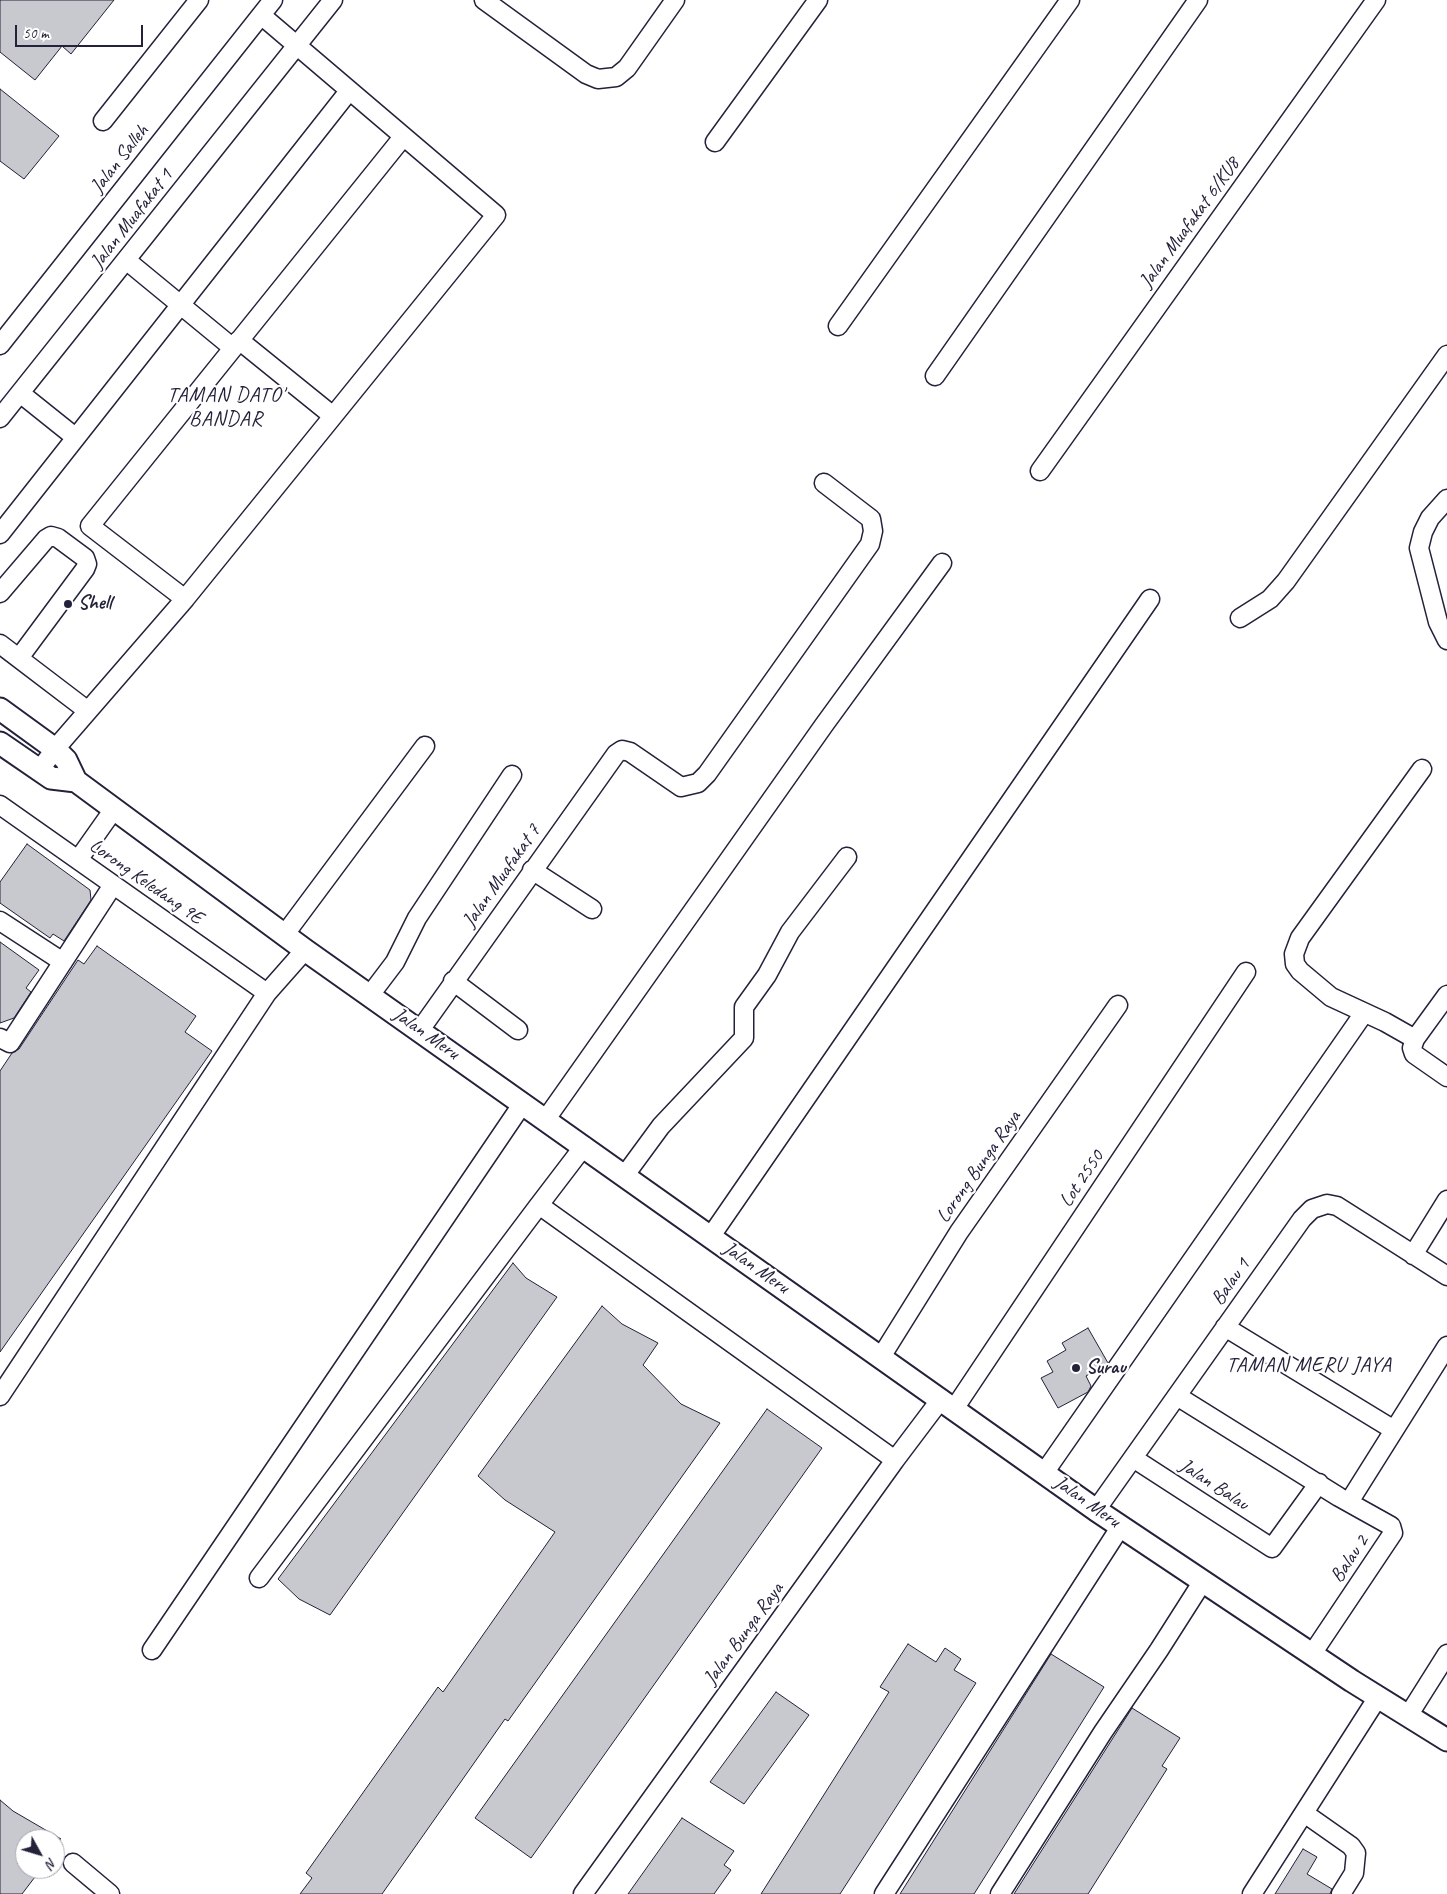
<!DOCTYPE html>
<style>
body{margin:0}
#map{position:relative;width:1447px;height:1894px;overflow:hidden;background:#fff;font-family:Caveat,sans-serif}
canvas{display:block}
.north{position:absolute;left:15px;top:1829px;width:50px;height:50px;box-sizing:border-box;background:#fff;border:1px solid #a7a7b1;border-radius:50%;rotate:129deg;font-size:14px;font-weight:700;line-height:20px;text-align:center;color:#22223b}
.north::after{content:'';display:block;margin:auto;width:18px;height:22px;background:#22223b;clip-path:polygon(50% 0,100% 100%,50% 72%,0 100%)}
.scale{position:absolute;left:15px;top:25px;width:128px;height:22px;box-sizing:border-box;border:2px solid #22223b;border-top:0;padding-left:6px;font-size:15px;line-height:18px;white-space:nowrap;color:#22223b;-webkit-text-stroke:4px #fff;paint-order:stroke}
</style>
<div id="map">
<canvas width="1447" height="1894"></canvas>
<div class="north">N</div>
<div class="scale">50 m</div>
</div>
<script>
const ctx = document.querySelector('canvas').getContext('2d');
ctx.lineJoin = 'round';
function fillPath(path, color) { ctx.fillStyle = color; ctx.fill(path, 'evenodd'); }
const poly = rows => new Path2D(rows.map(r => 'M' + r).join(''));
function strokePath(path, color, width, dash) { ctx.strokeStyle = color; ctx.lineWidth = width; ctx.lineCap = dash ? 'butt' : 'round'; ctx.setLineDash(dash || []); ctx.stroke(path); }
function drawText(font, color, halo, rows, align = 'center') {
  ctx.font = font + ' Caveat,sans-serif'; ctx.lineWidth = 4.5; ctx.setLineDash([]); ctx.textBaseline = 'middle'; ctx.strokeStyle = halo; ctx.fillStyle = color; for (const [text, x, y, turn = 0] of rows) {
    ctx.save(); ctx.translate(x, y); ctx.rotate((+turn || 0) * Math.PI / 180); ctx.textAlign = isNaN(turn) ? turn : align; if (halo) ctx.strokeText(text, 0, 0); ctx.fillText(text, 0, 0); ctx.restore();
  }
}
const building = poly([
 [0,0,114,0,71,54,62,46,35,80,0,52,0,0],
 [0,89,59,136,24,179,0,161,0,89],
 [27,844,90,890,91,900,64,941,53,934,50,938,0,903,0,882,27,844],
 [0,942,39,970,26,988,31,992,14,1018,0,1023,0,942],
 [97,946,196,1016,185,1032,212,1051,0,1352,0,1071,12,1053,19,1049,78,960,84,964,97,946],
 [513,1263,526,1278,557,1297,330,1615,299,1599,278,1579,513,1263],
 [602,1306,622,1324,658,1343,643,1365,681,1404,720,1423,508,1721,505,1719,382,1894,300,1894,312,1878,306,1873,438,1687,443,1692,555,1532,505,1500,478,1476,602,1306],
 [1088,1328,1108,1363,1086,1376,1091,1386,1088,1392,1058,1408,1041,1378,1053,1372,1047,1361,1066,1350,1062,1343,1088,1328],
 [767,1409,822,1448,531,1858,475,1818,767,1409],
 [908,1644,936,1662,945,1648,961,1659,954,1670,976,1683,840,1894,761,1894,889,1692,880,1687,908,1644],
 [1051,1654,1104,1687,974,1894,900,1894,1051,1654],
 [776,1692,809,1715,744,1804,710,1782,776,1692],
 [1132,1708,1180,1738,1162,1766,1167,1769,1088,1894,1014,1894,1132,1708],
 [0,1800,13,1811,61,1839,25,1839,25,1869,41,1869,22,1894,0,1894,0,1800],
 [682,1818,734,1851,724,1865,731,1870,714,1894,628,1894,682,1818],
 [1303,1849,1317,1857,1307,1874,1332,1889,1330,1894,1275,1894,1303,1849]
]);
fillPath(building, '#c8c8cf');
strokePath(building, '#22223b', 1);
const minor = poly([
 [484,0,586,74,598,79,616,77,627,68,675,0],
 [103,121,199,0],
 [715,142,818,0],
 [126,260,233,348],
 [838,326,1070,0],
 [239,340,333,416],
 [0,345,273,0],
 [935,376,1198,0],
 [20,393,75,437],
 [0,418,333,0],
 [1040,471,1376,0],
 [1447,499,1430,518,1423,532,1419,548,1438,622,1447,640],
 [0,534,349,91],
 [0,593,46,539,51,536,58,538,85,558,87,564,85,569,19,658],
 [185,599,90,526,403,137],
 [1240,618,1270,599,1286,581,1447,355],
 [0,644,88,711],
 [39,771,55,749,185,599,496,215,261,15],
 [0,805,267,993],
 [78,860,114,809],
 [532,870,592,909],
 [0,921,63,962],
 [285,934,425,746],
 [453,981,518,1030],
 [370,995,395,962,417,918,512,775],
 [1447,995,1415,1039,1412,1048,1414,1054,1447,1077],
 [420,1030,616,754,622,750,630,752,681,787,698,783,707,774,870,544,873,531,871,519,824,483],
 [0,1038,10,1043,113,885],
 [1415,1039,1385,1022,1331,997,1300,971,1295,964,1294,954,1300,938,1422,769],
 [546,1119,824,725,942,563],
 [625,1175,661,1126,744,1038,744,1007,767,975,790,932,847,857],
 [539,1205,584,1146],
 [711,1236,1150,599],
 [1413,1255,1447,1200],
 [1225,1327,1394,1430],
 [881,1357,959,1232,1118,1005],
 [0,1396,267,993,305,950],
 [1177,1396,1339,1497,1391,1526,1393,1533,1312,1654],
 [954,1409,1246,972],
 [1133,1458,1272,1548,1319,1483],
 [1044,1473,1364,1013],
 [1349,1502,1447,1346],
 [1096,1510,1302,1219,1312,1209,1327,1204,1337,1206,1447,1276],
 [259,1578,539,1205,895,1460],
 [152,1650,523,1103],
 [1408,1716,1447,1654],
 [1304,1813,1351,1846,1356,1853,1354,1873,1341,1894],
 [73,1863,110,1894],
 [583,1894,895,1460,941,1399],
 [884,1894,1121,1526],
 [1000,1894,1103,1732,1159,1650,1203,1581],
 [1252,1894,1378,1697]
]);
const major = poly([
 [0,709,55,749,66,760,76,781,305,950,1096,1510,1352,1681,1447,1740],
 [0,743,51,778,76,781]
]);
strokePath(minor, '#22223b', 21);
strokePath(major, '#22223b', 25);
strokePath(minor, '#fff', 18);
strokePath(major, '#fff', 21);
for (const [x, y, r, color] of [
 [68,604,5,"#22223b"],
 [1076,1368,5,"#22223b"]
]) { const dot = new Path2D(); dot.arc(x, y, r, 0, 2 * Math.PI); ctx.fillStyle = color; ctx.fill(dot); strokePath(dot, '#fff', 2); }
drawText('20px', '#22223b', '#fff', [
 ["Jalan Salleh",120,159,-52],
 ["Jalan Muafakat 1",132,219,-52],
 ["Jalan Muafakat 6/KU8",1190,223,-54],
 ["Jalan Muafakat 7",502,876,-55],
 ["Lorong Keledang 9E",146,882,35],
 ["Jalan Meru",426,1034,35],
 ["Lorong Bunga Raya",979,1167,-55],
 ["Lot 2550",1082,1179,-56],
 ["Jalan Meru",756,1268,35],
 ["Balau 1",1231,1282,-55],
 ["Jalan Balau",1214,1485,33],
 ["Jalan Meru",1087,1502,35],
 ["Balau 2",1350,1559,-56],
 ["Jalan Bunga Raya",744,1634,-54]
]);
drawText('bold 20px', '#22223b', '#fff', [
 ["Shell",78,604],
 ["Surau",1086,1368]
], 'left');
ctx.letterSpacing = '1px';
drawText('21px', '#22223b', '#fff', [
 ["TAMAN DATO'",226,395],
 ["BANDAR",226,419],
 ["TAMAN MERU JAYA",1309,1365]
]);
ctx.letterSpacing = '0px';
</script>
